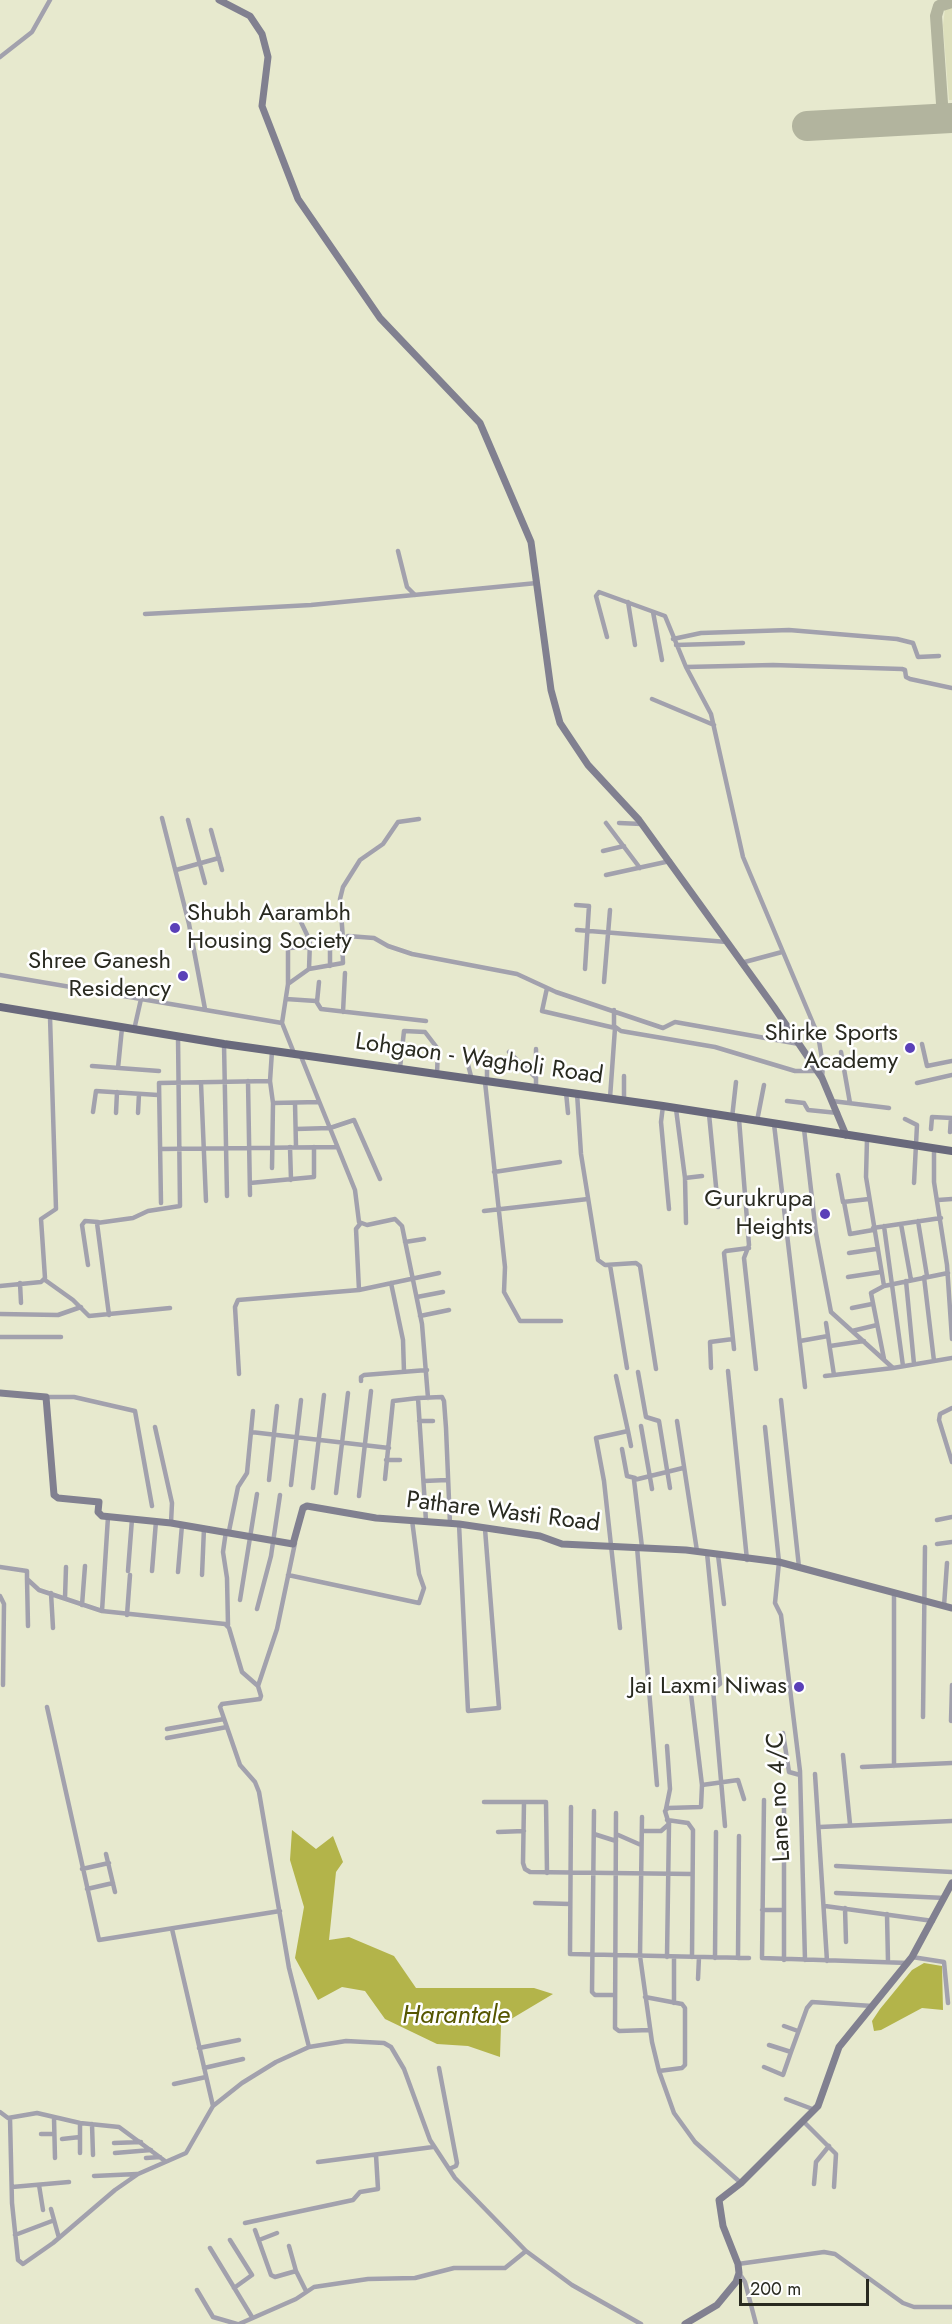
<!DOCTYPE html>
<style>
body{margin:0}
#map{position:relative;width:952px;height:2324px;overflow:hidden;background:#e7e9ce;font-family:Jost,sans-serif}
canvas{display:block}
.scale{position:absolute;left:739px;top:2279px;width:130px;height:27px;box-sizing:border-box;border:3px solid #292a20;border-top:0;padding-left:8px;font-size:18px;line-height:21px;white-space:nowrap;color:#292a20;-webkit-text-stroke:4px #fff;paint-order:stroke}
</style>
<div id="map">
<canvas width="952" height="2324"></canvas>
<div class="scale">200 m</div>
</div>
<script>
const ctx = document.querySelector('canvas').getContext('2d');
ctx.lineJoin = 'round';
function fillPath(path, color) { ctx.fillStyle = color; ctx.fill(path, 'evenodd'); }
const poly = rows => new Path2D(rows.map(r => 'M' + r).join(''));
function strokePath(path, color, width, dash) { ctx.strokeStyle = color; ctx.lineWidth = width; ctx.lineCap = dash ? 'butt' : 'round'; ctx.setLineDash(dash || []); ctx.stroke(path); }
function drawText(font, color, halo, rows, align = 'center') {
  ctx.font = font + ' Jost,sans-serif'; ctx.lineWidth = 5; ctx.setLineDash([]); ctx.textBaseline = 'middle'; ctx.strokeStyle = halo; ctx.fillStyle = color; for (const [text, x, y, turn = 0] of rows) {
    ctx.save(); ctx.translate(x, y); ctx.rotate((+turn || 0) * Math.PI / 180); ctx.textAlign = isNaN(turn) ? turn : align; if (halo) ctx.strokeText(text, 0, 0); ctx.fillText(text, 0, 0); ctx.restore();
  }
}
fillPath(poly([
 [952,8,952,100,949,100,943,25,945,9]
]), '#dddfbc');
fillPath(poly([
 [292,1830,316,1849,333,1836,343,1862,336,1872,329,1940,349,1937,394,1956,416,1988,534,1988,553,1994,501,2025,500,2057,468,2046,437,2044,385,2019,365,1991,342,1987,318,2000,295,1958,304,1907,290,1860],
 [924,1963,942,1966,943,2010,922,2008,881,2030,874,2031,872,2021,880,2009,912,1970]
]), '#b3b44a');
strokePath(poly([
 [943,118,936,16,939,6,952,2]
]), '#b2b49e', 12);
strokePath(poly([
 [807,126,952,118]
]), '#b2b49e', 30);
strokePath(poly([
 [0,57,32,32,50,0],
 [398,551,407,587,415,595],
 [628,602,635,645],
 [653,612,662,660],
 [145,614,311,605,537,583],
 [607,637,596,596,599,592,665,616,686,667],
 [673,639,701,633,789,630,897,639,913,643,918,657,939,656],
 [676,645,743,643],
 [652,699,714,725],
 [162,818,189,924,205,1009],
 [188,820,205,883],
 [606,823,640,868],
 [619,823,642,824],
 [211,830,222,870],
 [603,851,624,846],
 [176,870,219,858],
 [606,875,670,861],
 [576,905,589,906,585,969],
 [299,918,310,941,309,969],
 [577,930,727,942],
 [288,939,288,984],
 [343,939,340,899,343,887,360,860,383,844,398,822,419,819],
 [330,942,330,966],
 [288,948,310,947],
 [741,963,782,952],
 [0,975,282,1023,294,1053],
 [604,982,610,910],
 [547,988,542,1011,615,1028,610,1098],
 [286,999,316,1001,321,1009,426,1021],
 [317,1002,319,982],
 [614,1010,614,1026,621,1031,715,1047,795,1071,817,1071],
 [343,1012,345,973],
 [282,1023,288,984,309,969,343,963,342,941,348,936,374,938,388,946,412,954,517,974,556,992,663,1028,675,1022,799,1044],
 [134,1030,141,999],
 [224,1044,227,1196],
 [922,1044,927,1066,952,1061],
 [464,1049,472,1080],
 [536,1049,536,1088],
 [509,1052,536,1078],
 [841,1052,850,1103],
 [300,1054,355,1190,359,1222,367,1225,395,1219,402,1226,422,1324,428,1398],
 [487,1056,487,1082],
 [92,1066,159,1071],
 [118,1068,122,1028],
 [400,1068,404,1031,425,1032,438,1049,437,1074],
 [624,1076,624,1101],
 [822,1078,823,1065,818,1035,743,857,711,714,686,667,773,665,902,669,905,670,906,677,910,679,952,688],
 [248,1081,250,1195],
 [270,1081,272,1051],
 [485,1082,505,1267,504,1292,520,1321,561,1321],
 [201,1083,206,1201],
 [917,1083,952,1075],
 [566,1092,568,1113],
 [577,1093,581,1154,598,1260,605,1265,636,1263,640,1266,656,1369],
 [787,1101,804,1103,808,1110,838,1113],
 [832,1101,889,1108],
 [273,1103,319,1102],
 [295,1103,296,1147],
 [663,1106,661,1122,669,1209],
 [676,1109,685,1178,686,1223],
 [93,1112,96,1091,158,1095],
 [116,1113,117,1092],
 [138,1113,139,1094],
 [709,1114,718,1207],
 [732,1118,736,1082],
 [739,1119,749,1245,744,1258,756,1369],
 [905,1119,917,1125,914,1183],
 [757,1121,764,1085],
 [774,1124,805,1387],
 [296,1129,330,1128,354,1120,380,1179],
 [804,1129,816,1233,831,1312,893,1368,952,1358],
 [931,1129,932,1117,952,1118],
 [950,1132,951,1118],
 [867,1139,866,1177,884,1286],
 [290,1147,291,1180],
 [934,1148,934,1182,947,1265,952,1339],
 [160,1149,337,1147],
 [494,1172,560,1162],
 [838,1175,843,1202,869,1199],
 [685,1178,702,1176],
 [250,1183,314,1177,314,1147],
 [938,1200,952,1199],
 [844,1202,850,1234,873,1230],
 [161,1203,159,1083,270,1081,273,1103,272,1168],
 [484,1211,588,1199],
 [918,1221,927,1276],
 [901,1224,911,1280],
 [884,1226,903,1366],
 [873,1228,941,1218],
 [405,1242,424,1239],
 [849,1253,876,1249],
 [88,1265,82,1225,85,1221,98,1222],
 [610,1265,627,1368],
 [848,1277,881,1272],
 [924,1277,934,1361],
 [45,1280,73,1300,89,1316,170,1308],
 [906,1281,914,1364],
 [20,1283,21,1303],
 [391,1283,403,1340,404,1372],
 [0,1286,41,1282,45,1278,41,1219,56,1209,50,1017],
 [359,1290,356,1229,360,1224],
 [417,1297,443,1292],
 [852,1308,872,1304],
 [0,1314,58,1315,81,1307],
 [109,1315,97,1223,133,1218,148,1211,180,1206,178,1036],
 [420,1316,449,1310],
 [826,1323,828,1336],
 [852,1331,877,1325],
 [0,1337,61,1337],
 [800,1341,828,1336,834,1375,893,1368],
 [830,1346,864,1341],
 [734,1349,724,1253,726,1251,749,1248],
 [884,1359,871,1293,884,1286,948,1273],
 [711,1368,710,1342,733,1339],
 [728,1371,747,1560],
 [638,1372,646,1417,659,1421,670,1488],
 [239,1374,235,1307,238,1300,359,1290,439,1273],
 [616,1376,628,1431,596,1438,604,1481,620,1628],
 [825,1376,834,1375],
 [361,1381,361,1377,364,1375,427,1370],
 [46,1397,74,1397,135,1411,152,1506],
 [781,1400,799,1567],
 [952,1408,940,1414,939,1420,952,1462],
 [419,1421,433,1421],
 [677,1421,697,1551],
 [641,1426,652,1489],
 [155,1427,172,1503,171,1523],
 [765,1427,779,1562,775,1603,781,1615,800,1771,805,1960],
 [628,1431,631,1446],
 [251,1432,389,1448],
 [622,1449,627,1476,635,1478],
 [386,1460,400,1460],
 [385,1479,393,1401,418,1398],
 [269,1480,277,1406],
 [424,1481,447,1480],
 [291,1485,301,1400],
 [313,1488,324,1395],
 [336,1493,348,1393],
 [359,1496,371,1391],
 [937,1520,952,1517],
 [426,1521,418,1398,442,1397,444,1401,446,1428,450,1524],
 [459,1524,468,1711,499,1708,485,1529],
 [226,1531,223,1552,227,1578,228,1625],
 [229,1531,238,1487,247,1473,253,1411],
 [937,1544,952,1542],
 [637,1547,657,1785],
 [642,1547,634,1480,683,1468],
 [707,1553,720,1684,713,1689,725,1826],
 [718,1555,724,1604],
 [0,1567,27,1571,27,1579,39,1590,102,1611,225,1624,229,1628,242,1672,258,1686,261,1696,260,1699,222,1704,220,1707,240,1765,255,1782,259,1792,289,1968,309,2047],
 [128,1571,132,1519],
 [152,1571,156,1521],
 [178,1572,182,1525],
 [202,1575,204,1528],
 [288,1575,419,1603,424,1588,419,1574,412,1520],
 [27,1579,28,1626],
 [51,1593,53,1628],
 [0,1596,4,1604,3,1685],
 [65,1598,66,1567],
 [240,1600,257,1494],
 [82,1605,85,1566],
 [944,1606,947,1563],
 [257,1609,271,1556,280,1495],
 [102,1611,108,1517],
 [127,1615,130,1575],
 [258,1686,277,1629,295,1543],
 [47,1707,99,1940,280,1911],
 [923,1717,925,1547],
 [951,1721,952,1685],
 [167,1729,224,1719],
 [783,1733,789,1772,800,1775],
 [167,1738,227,1727],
 [843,1755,850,1824],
 [894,1766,894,1594],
 [862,1767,952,1763],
 [815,1774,827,1961],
 [702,1785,738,1780,744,1799],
 [784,1785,784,1960],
 [764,1800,762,1958,908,1963],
 [484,1802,546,1802,547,1873],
 [524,1802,523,1863,525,1869,530,1872,692,1874],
 [571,1807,570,1954,749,1958],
 [666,1809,670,1789,667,1746],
 [594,1811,592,1992,595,1995,615,1995],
 [616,1813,615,2028,619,2031,650,2030],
 [642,1817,640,1956,652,2042,659,2071,674,2113,695,2142,741,2183],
 [667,1820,688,1823,693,1830,692,1957],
 [820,1827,952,1821],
 [642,1831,661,1831,669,1824],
 [498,1832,524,1831],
 [594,1834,616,1841],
 [616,1834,641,1845],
 [106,1854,115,1892],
 [836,1866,952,1872],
 [82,1869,109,1863],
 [87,1889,113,1883],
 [836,1893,945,1898],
 [535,1903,570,1904],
 [825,1906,933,1921],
 [845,1908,846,1942],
 [762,1910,784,1910],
 [887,1914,888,1962],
 [172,1929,213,2106],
 [667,1957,669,1824,665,1811,668,1808,701,1807,702,1785,691,1694,694,1691,713,1689],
 [912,1957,944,1962,948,2003],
 [715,1958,716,1832],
 [738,1958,739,1836],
 [698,1979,699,1957],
 [645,1997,682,2004,685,2008,685,2065,682,2068,659,2071],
 [674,2003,674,1957],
 [784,2026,798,2031],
 [769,2045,791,2052,807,2008,812,2002,872,2006],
 [199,2048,239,2040],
 [764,2067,783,2075,791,2052],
 [204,2068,243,2059],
 [439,2068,457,2163,456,2166,449,2169],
 [174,2084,206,2077],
 [786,2099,815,2110],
 [0,2112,8,2118,37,2113,80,2123,119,2127,165,2161],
 [10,2118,12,2203,18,2260,23,2264,53,2243,115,2190,138,2174,186,2153,213,2106,242,2083,276,2062,309,2047,346,2041,384,2043,391,2047,404,2069,430,2140,455,2178,526,2251,572,2285,641,2324],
 [54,2118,55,2158],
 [80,2123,80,2153],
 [805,2123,836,2154,834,2187],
 [92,2124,93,2155],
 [41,2134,54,2134],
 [62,2139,80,2137],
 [114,2143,141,2142],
 [115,2153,151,2150],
 [146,2158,160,2157],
 [318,2162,433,2147],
 [94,2176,137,2174],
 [814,2184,816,2162,829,2146],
 [39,2185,43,2210],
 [12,2187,69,2182],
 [51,2209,59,2238],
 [245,2223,353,2200,360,2192,378,2189,376,2155],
 [255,2230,271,2275,275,2277,296,2271,306,2291],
 [15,2235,52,2221],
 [230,2240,252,2275,234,2288],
 [259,2240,277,2233],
 [289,2246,296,2271],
 [210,2248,252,2317],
 [738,2264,824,2252,835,2254,903,2303,914,2307,952,2307],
 [739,2273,745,2282,756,2324],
 [197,2290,213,2317,237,2324],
 [239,2324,296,2299,314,2287,368,2279,415,2278,454,2268,505,2268,526,2251]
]), '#a2a1ad', 4.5);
strokePath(poly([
 [219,0,250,16,262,34,268,57,262,106,298,199,380,318,480,423,531,542,551,690,560,723,588,765,639,820,774,1007,822,1078,846,1135],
 [0,1393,46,1397,54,1495,58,1498,99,1502,98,1512,102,1516,171,1523,293,1544,303,1508,307,1506,376,1518,459,1524,540,1536,562,1544,686,1550,779,1562,952,1608],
 [685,2324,717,2305,736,2282,739,2273,738,2264,723,2226,719,2200,741,2183,818,2106,839,2047,912,1957,952,1883]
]), '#818090', 7);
strokePath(poly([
 [0,1007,224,1044,663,1106,952,1151]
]), '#69697c', 8);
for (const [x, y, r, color] of [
 [175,928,6,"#5a40b8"],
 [183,976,6,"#5a40b8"],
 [910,1048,6,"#5a40b8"],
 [825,1214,6,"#5a40b8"],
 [799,1687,6,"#5a40b8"]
]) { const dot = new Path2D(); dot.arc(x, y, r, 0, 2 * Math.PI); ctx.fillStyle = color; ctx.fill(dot); strokePath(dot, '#fff', 2); }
drawText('24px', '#292a20', '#fff', [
 ["Shubh Aarambh",187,914,"left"],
 ["Housing Society",187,942,"left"],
 ["Shree Ganesh",171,962],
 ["Residency",171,990],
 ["Shirke Sports",898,1034],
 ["Academy",898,1062],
 ["Gurukrupa",813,1200],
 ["Heights",813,1228],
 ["Jai Laxmi Niwas",787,1687]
], 'right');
drawText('24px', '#292a20', '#fff', [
 ["Lohgaon - Wagholi Road",479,1060,8],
 ["Pathare Wasti Road",503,1513,7],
 ["Lane no 4/C",780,1797,-93]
]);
drawText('italic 26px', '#550', '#fff', [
 ["Harantale",456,2017]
]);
</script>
